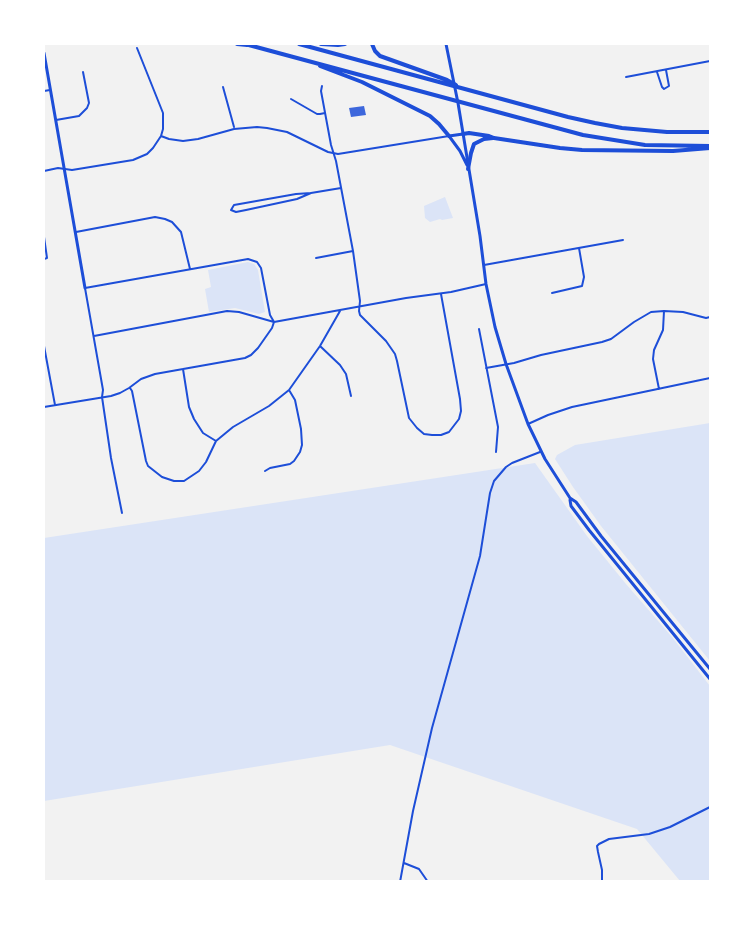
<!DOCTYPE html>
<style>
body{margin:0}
#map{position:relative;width:754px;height:925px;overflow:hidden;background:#f2f2f2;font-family:"Fira Sans",sans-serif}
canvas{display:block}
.frame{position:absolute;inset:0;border:45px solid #fff;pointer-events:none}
</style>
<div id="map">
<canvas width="754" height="925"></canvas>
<div class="frame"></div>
</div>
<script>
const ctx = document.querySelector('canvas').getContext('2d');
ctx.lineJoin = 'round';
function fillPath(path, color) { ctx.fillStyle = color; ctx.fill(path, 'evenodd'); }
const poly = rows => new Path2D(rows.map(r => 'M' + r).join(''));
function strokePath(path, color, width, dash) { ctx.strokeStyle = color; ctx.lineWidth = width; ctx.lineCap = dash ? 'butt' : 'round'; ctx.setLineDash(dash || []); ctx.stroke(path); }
fillPath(poly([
 [445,197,453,218,442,220,440,219,430,222,425,218,424,206],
 [248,262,254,264,258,270,265,312,259,314,235,308,209,312,205,289,211,287,208,270],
 [710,423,710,661,601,526,573,487,555,459,557,455,575,445],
 [535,463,587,536,626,584,672,637,710,686,710,881,680,881,637,829,390,745,44,801,44,538]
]), '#dbe4f7');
fillPath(poly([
 [364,106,366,115,351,117,349,108]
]), '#3d67dc');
strokePath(poly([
 [657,72,662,87,664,89,669,86,666,70],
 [626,77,710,61],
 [322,86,321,91,331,145,336,161,353,251,360,301,359,311,360,315,386,341,395,354,397,361,409,418,417,428,424,434,432,435,441,435,449,432,459,419,461,411,460,399,441,294],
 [223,87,234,127],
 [44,91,50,90],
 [291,99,317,114,320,114,325,113],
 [56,120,79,116,87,108,89,103,83,72],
 [161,136,169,139,183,141,198,139,234,129,257,127,267,128,287,132,328,152,338,154,449,136],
 [44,171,58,168,72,170,133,160,147,154,153,148,161,136,163,129,163,113,137,48],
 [311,193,297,199,246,210,236,212,231,210,234,205,296,194,311,193,341,188],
 [76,232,155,217,165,219,172,222,181,232,190,269],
 [44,237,47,258,44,259],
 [710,245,710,254],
 [316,258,353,251],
 [484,265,623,240],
 [552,293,582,286,584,277,579,248],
 [479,329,498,427,496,452],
 [94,336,227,311,239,312,274,322],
 [44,346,55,405],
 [320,346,340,365,346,374,351,396],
 [486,368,514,363,541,355,602,342,611,339,634,322,651,312,664,311,683,312,706,318,710,317],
 [183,369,189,407,194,419,203,433,216,441],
 [130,388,132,391,146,461,148,466,162,477,174,481,184,481,199,471,206,462,216,441,233,427,269,406,289,390,320,346,340,311],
 [659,389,653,359,654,350,663,330,664,311],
 [44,407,111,396,120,393,129,388,141,379,155,374,245,358,251,355,258,348,272,328,274,322,406,298,451,292,486,284],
 [528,424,548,415,572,407,710,378],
 [265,471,270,468,290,464,294,461,300,452,302,445,301,429,295,400,289,390],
 [122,513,111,458,102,397,103,390,85,288,248,259,257,262,261,268,270,315,274,322],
 [404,863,419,869,428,882],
 [400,882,413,811,432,728,480,556,490,493,494,481,506,467,512,463,540,452],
 [602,882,602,870,598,852,597,846,599,844,609,839,649,834,670,827,710,807]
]), '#1d4ed8', 2);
strokePath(poly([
 [44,53,85,288]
]), '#1d4ed8', 3);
strokePath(poly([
 [446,44,458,103,480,236,486,284,495,327,506,364,528,424,545,459,570,498,576,502,601,536,710,669],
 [449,136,460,151,467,165],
 [449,136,463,134],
 [570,500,571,506,589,530,710,679]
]), '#1d4ed8', 3);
strokePath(poly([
 [237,44,247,45],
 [245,44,583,135,645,145,710,146],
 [299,44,568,117,595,123,622,128,667,132,710,132],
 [321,44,338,45,345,44],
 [372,44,375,51,380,56,447,80,456,85],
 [320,66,362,82,430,116,439,124,449,136],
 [463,134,469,133,489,136,494,138,560,148,582,150,673,151,710,148],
 [468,169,471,153,474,144,484,139,493,138]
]), '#1d4ed8', 4);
</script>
